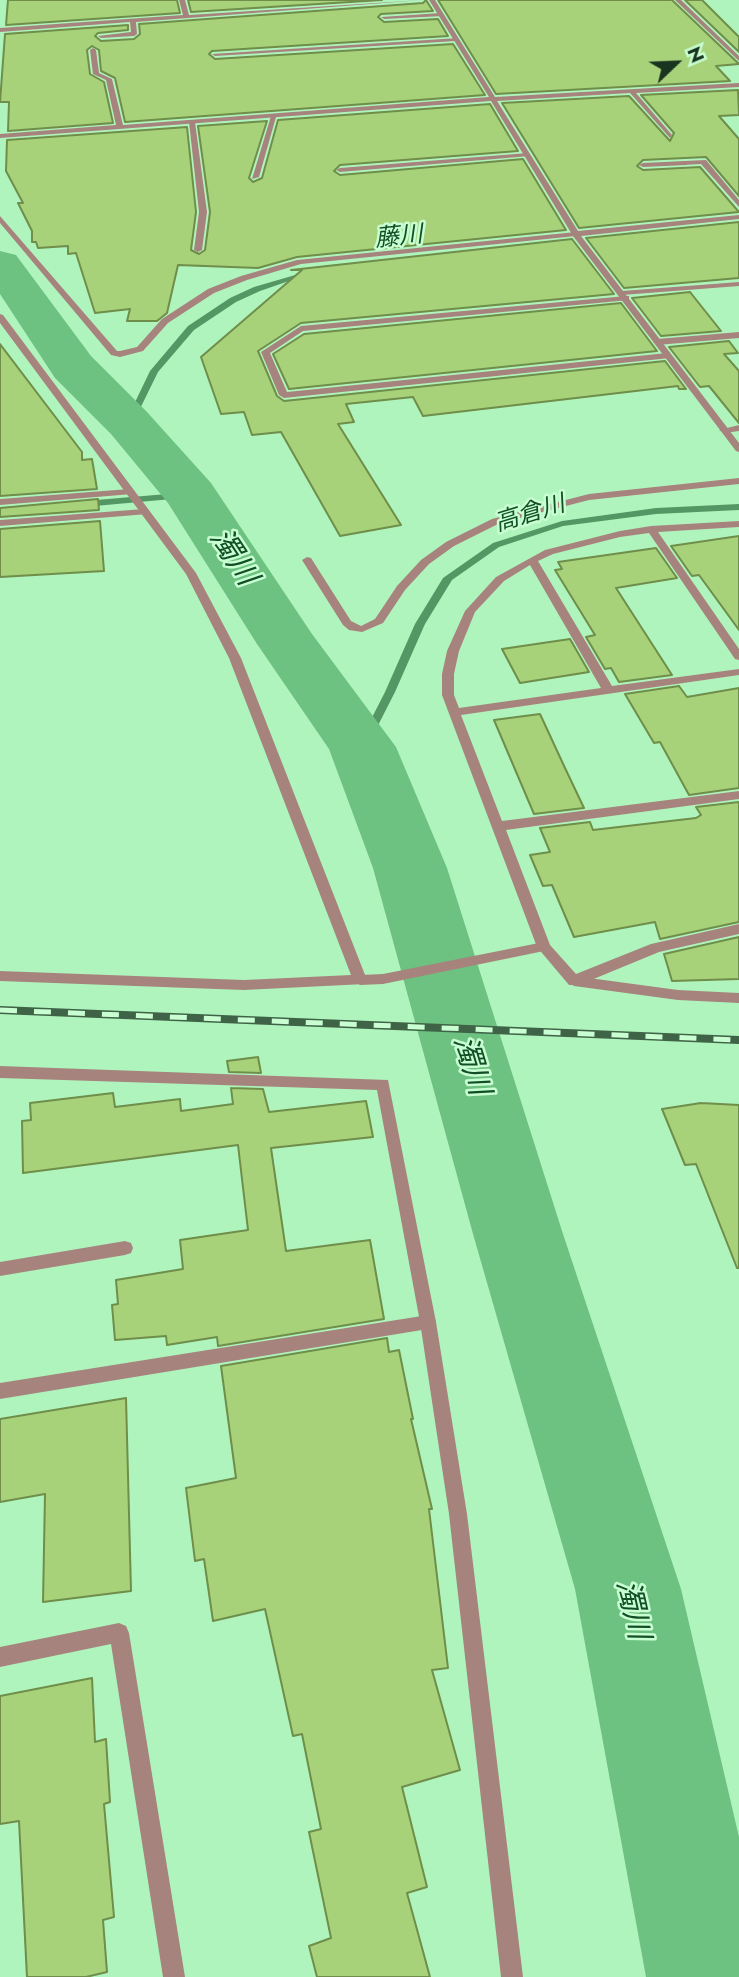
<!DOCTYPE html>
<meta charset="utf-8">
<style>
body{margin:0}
#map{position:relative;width:739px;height:1977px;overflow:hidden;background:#b0f4bd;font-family:Jost,sans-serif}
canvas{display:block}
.north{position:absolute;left:641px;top:28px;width:70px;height:70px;-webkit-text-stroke:5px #c8fed1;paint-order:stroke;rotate:67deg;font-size:19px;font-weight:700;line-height:28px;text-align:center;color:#19341f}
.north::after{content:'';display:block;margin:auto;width:24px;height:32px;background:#19341f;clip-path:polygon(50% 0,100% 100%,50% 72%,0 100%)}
</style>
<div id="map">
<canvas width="739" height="1977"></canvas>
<div class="north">N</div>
</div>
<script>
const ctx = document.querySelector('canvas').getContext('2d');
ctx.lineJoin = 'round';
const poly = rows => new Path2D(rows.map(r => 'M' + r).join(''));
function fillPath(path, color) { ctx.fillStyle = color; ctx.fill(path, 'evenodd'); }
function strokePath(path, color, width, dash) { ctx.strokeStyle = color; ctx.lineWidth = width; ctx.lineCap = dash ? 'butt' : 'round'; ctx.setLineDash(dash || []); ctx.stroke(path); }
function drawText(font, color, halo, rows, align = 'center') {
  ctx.font = font + ' Jost,"Noto Sans JP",sans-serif'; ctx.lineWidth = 5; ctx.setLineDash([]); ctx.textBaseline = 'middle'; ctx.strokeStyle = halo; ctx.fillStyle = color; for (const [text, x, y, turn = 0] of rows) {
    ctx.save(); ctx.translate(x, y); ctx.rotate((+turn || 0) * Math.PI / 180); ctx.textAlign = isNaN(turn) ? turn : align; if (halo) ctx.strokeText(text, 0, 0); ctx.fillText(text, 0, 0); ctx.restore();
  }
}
fillPath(poly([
 [309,271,315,272,260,291,236,302,194,330,158,372,133,423,126,425,125,423,150,371,188,326,230,298,254,287,309,271],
 [191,492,195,495,194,497,84,507,80,504,84,501,191,492],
 [739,504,739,510,656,514,563,526,499,547,452,580,425,624,395,692,367,747,362,750,357,747,385,692,415,624,443,578,493,543,562,521,656,508,739,504]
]), '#549764');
fillPath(poly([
 [0,251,16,255,91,356,147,412,211,483,312,634,396,747,447,868,563,1234,681,1589,739,1837,739,1977,646,1977,575,1589,473,1234,373,868,329,749,257,644,168,503,111,434,55,378,0,294,0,251]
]), '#6ec281');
const building = poly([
 [8,0,177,0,180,13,6,25,8,0],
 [188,0,382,0,191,12,188,0],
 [426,0,433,11,381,14,378,17,384,22,438,19,448,36,212,51,209,54,215,59,453,44,485,95,125,122,115,78,101,71,99,50,92,46,87,50,90,74,104,82,113,123,8,131,9,102,0,102,5,34,128,25,128,30,98,33,95,36,101,41,134,39,140,34,139,24,423,3,426,0],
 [438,0,672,0,739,64,716,66,730,81,496,94,438,0],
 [685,0,702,0,739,37,739,52,685,0],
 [738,90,739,115,719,116,739,139,739,196,706,157,643,160,637,166,643,170,700,167,739,212,579,228,502,103,629,96,670,141,674,133,641,95,738,90],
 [490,104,518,151,340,165,334,171,340,175,523,159,566,230,297,257,258,268,178,265,167,313,157,321,127,321,130,309,95,313,76,253,68,254,68,246,38,248,36,242,32,242,32,231,18,203,23,203,6,171,7,140,187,127,196,212,191,250,199,254,205,250,210,212,198,126,267,121,249,178,253,182,262,178,278,120,490,104],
 [739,222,739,278,624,288,586,238,739,222],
 [572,239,614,294,301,323,258,351,277,396,284,401,665,361,686,389,679,389,678,386,423,416,413,397,346,404,354,422,338,424,401,525,340,536,281,432,252,435,244,412,221,414,201,357,302,270,291,270,572,239],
 [690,292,721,331,661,336,632,298,690,292],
 [621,303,657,351,289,389,273,354,304,334,621,303],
 [729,341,738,353,724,354,739,371,739,423,709,386,700,387,669,347,729,341],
 [0,344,82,452,82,460,92,459,97,489,0,496,0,344],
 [98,499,99,510,0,517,0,508,98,499],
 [100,521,104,571,0,577,0,529,100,521],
 [739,536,739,630,699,575,692,576,671,546,739,536],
 [656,548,677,578,616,588,672,675,619,682,611,668,605,669,586,637,595,635,555,570,562,569,558,562,656,548],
 [570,639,589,672,520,683,502,649,570,639],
 [679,686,687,697,739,688,739,788,689,795,660,742,654,743,625,694,679,686],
 [540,714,565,768,584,808,534,814,494,720,540,714],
 [739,802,739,922,660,939,655,922,574,937,552,885,543,886,530,855,550,852,540,828,590,822,593,830,696,818,701,815,696,807,739,802],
 [739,937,739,979,672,981,664,954,739,937],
 [258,1057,261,1073,229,1072,227,1061,258,1057],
 [231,1088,263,1089,269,1112,366,1101,373,1137,271,1148,286,1251,370,1240,384,1319,218,1346,217,1337,167,1345,166,1336,115,1340,112,1305,118,1304,116,1280,183,1269,180,1240,248,1230,238,1145,23,1173,22,1121,31,1120,30,1103,113,1093,115,1107,180,1099,181,1111,233,1104,231,1088],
 [701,1103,739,1105,739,1268,737,1268,696,1164,685,1165,662,1109,701,1103],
 [387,1338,389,1352,399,1350,413,1419,411,1419,432,1509,429,1509,448,1668,432,1670,460,1770,402,1787,427,1887,407,1893,430,1977,317,1977,309,1946,331,1938,309,1832,321,1829,302,1734,293,1736,265,1609,213,1621,204,1559,195,1561,186,1488,236,1478,221,1366,387,1338],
 [126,1398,131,1591,43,1602,45,1494,0,1502,0,1419,126,1398],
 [92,1678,95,1742,106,1739,110,1802,104,1804,114,1917,103,1920,107,1972,86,1977,27,1977,19,1821,0,1824,0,1696,92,1678]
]);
fillPath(building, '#a7d27a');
strokePath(building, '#6e8e4a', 2);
fillPath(poly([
 [179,0,185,0,189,15,423,0,136,22,137,34,134,36,101,38,98,36,131,32,130,22,0,32,0,28,183,15,179,0],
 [441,13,443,16,384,19,381,17,441,13],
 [458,38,456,41,215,56,212,54,458,38],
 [271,116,276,117,259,177,252,179,271,116],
 [192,120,195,122,207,212,202,250,198,252,194,250,199,212,189,122,192,120],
 [528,153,530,156,340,172,336,170,340,168,528,153],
 [684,161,687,165,643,167,639,165,643,163,684,161],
 [0,216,117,351,120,351,137,347,162,319,208,289,241,276,297,260,576,232,580,234,576,236,301,264,247,280,214,293,168,323,143,351,120,357,111,355,0,223,0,216],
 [739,282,739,286,622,295,618,293,622,291,739,282],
 [626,296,629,296,629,300,303,331,270,353,287,392,667,353,671,356,670,358,284,398,279,395,261,352,301,326,626,296],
 [739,332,739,338,657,345,653,342,657,339,739,332],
 [739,425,739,431,724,433,719,430,739,425],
 [739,478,739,484,589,500,500,523,454,546,429,564,405,590,383,623,362,632,349,630,343,625,302,560,307,557,311,558,351,621,361,626,375,619,397,586,421,560,446,542,492,519,589,494,739,478],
 [129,489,134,492,132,494,0,505,0,499,129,489],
 [144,509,149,512,148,514,0,526,0,520,144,509],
 [544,942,549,944,551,947,549,950,383,984,360,985,353,980,360,975,383,974,544,942],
 [574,976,678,990,739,993,739,1003,678,1000,574,986,567,981,574,976],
 [428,1315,434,1317,436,1322,434,1327,428,1329,0,1399,0,1383,428,1315]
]), '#a7837d');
fillPath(poly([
 [429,0,435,0,495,97,739,83,739,87,636,93,672,135,670,138,630,93,497,101,578,231,739,215,739,219,581,236,739,443,739,452,736,451,573,236,491,101,0,138,0,134,116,125,106,80,93,74,90,50,93,48,96,50,99,73,112,79,123,125,489,97,429,0],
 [675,0,681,0,739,56,739,61,675,0],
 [706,160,739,200,739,207,701,164,684,165,680,163,684,161,706,160],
 [0,314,3,315,196,573,241,658,367,980,365,984,244,990,0,981,0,971,244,980,351,975,229,658,186,574,0,323,0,314],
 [739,521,739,527,658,532,739,649,739,660,735,659,649,533,620,537,553,554,538,561,612,686,739,669,739,675,461,715,502,821,739,791,739,799,506,830,550,945,576,974,651,944,739,924,739,934,659,952,579,985,569,985,537,947,442,695,442,674,447,651,465,611,496,577,545,550,620,531,651,526,739,521],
 [530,565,601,688,459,708,454,695,454,674,459,651,475,612,504,581,530,565],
 [0,1066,388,1080,436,1322,467,1514,523,1977,501,1977,449,1514,420,1322,377,1090,0,1078,0,1066],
 [125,1241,131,1243,133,1248,131,1253,125,1255,0,1276,0,1262,125,1241],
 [119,1623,126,1626,129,1633,185,1977,163,1977,111,1644,0,1667,0,1647,119,1623]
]), '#a7837d');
const rail = poly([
 [0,1010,739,1040]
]);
strokePath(rail, '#3e6346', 8);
strokePath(rail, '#c8fed1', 5, [17]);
drawText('italic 24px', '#114f25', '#c8fed1', [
 ["藤川",399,238,-6],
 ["高倉川",530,515,-17]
]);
drawText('italic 30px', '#114f25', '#c8fed1', [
 ["濁川",232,558,57],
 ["濁川",470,1066,73],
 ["濁川",631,1610,77]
]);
</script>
